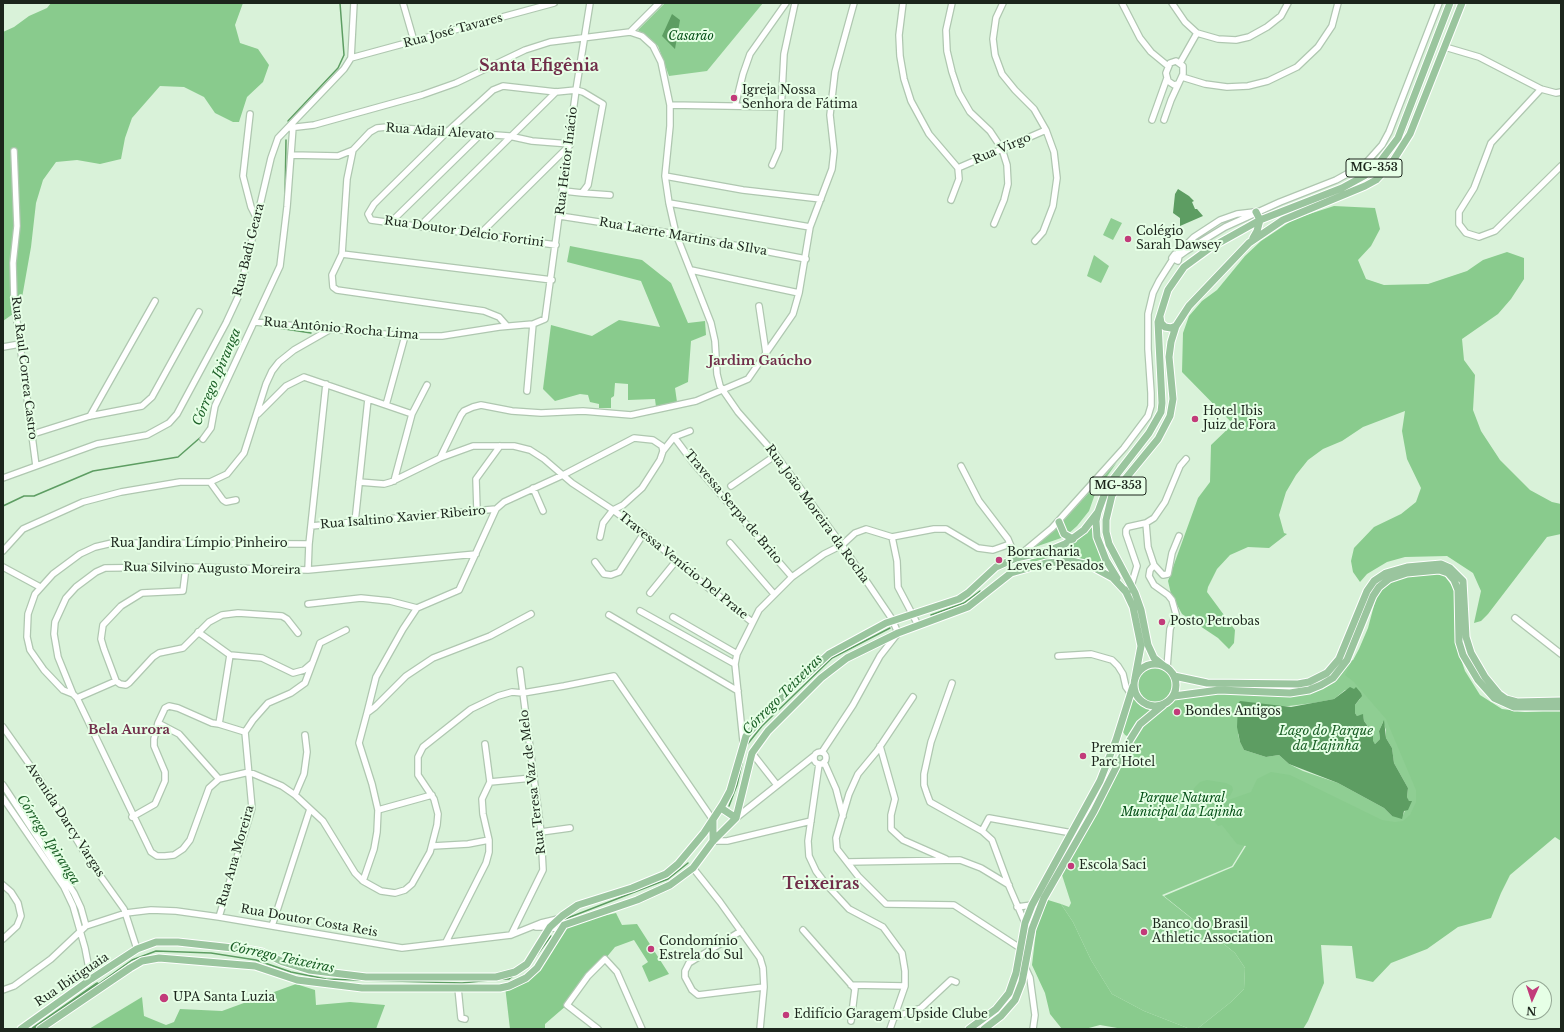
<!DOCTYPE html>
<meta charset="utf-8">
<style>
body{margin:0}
#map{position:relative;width:1564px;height:1032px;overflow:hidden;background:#d9f2d9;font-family:"Libre Baskerville",serif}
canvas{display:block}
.frame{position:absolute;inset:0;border:4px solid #1c251c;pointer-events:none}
.north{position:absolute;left:1512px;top:980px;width:40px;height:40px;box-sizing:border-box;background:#e6ffe6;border:1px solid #95a895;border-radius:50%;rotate:183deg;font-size:11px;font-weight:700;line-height:16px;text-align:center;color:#1c251c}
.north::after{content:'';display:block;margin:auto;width:14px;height:18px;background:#c23b7a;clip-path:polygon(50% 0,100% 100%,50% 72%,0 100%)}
</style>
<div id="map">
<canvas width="1564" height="1032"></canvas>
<div class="frame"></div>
<div class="north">N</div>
</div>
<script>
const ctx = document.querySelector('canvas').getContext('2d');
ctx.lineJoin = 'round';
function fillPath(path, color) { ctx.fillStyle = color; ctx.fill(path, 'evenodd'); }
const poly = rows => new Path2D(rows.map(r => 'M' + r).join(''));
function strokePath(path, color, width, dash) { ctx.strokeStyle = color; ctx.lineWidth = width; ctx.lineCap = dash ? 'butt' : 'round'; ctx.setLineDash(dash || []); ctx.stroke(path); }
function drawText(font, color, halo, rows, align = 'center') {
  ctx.font = font + ' "Libre Baskerville",serif'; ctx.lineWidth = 4; ctx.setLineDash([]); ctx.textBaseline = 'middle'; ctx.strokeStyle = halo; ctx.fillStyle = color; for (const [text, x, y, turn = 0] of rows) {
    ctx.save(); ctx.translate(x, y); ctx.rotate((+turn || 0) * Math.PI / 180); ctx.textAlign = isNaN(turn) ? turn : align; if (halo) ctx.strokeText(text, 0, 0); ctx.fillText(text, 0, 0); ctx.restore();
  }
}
fillPath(poly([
 [665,3,763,3,707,71,669,76,658,46,638,30],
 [1111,218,1122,223,1113,240,1103,235],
 [1094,255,1109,266,1101,283,1087,276],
 [1117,462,1095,494,1089,511,1077,526,1067,535,1062,522,1064,520],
 [1093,523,1094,537,1104,568,1085,560,1071,558,1058,557,1029,564,1032,556,1051,552],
 [1057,528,1064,537,1035,547,1056,529],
 [1352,660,1384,676,1445,839,1268,808,1232,866,1162,895,1235,953,1245,968,1244,989,1231,1002,1197,1029,1190,1029,1144,1011,1112,994,1091,960,1073,922,1061,904,1069,907,1071,903,1062,875,1139,731,1154,714,1175,699,1202,693,1290,695,1321,688,1336,680],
 [1353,689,1361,693,1360,699,1355,705,1355,713,1357,716,1363,715,1364,721,1371,730,1373,742,1375,744,1380,739,1379,731,1383,722,1386,730,1386,738,1392,748,1394,763,1408,788,1407,797,1409,802,1403,815,1392,816,1384,808,1338,783,1303,771,1289,764,1279,755,1266,757,1244,750,1240,742,1238,734,1281,707,1313,703,1334,699,1345,690],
 '1135 685a20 20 0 1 1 40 0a20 20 0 1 1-40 0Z',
 [1133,687,1138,699,1143,704,1159,707,1131,738,1125,735,1121,729]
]), '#8fce93');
fillPath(poly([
 [51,3,243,3,235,25,240,43,258,49,269,65,263,82,247,97,239,122,233,122,215,113,204,97,184,87,160,86,132,118,125,138,121,159,100,164,77,160,56,162,43,180,36,203,31,247,20,309,3,321,3,32,14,27,29,16,47,8],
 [1334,206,1375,208,1380,229,1371,246,1358,260,1366,279,1384,285,1428,284,1467,271,1483,260,1507,252,1524,258,1524,279,1511,299,1498,314,1462,339,1464,360,1475,375,1473,410,1481,431,1500,460,1530,490,1552,502,1561,504,1561,534,1547,537,1488,614,1481,621,1474,623,1481,591,1473,573,1447,556,1405,557,1387,562,1367,574,1360,582,1353,572,1351,561,1354,548,1374,527,1401,514,1416,502,1421,488,1407,459,1402,431,1405,411,1363,427,1342,441,1323,449,1308,460,1296,475,1286,492,1279,515,1284,533,1287,534,1269,548,1248,547,1230,555,1217,569,1208,587,1207,592,1235,630,1234,643,1229,649,1218,638,1182,614,1171,594,1168,581,1198,498,1210,482,1211,445,1233,424,1182,372,1183,333,1189,316,1202,301,1217,290,1245,256,1261,241,1294,219],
 [570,246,642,260,671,283,688,323,705,321,706,335,691,341,688,382,675,388,677,402,656,407,655,399,628,400,628,384,615,383,614,396,611,398,611,408,599,408,599,404,590,402,588,395,580,394,555,401,543,389,551,325,592,336,619,320,660,327,641,281,567,262],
 [1429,573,1444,575,1455,590,1455,642,1465,671,1480,695,1502,709,1525,712,1561,710,1561,841,1555,837,1510,875,1501,893,1491,918,1458,927,1427,949,1391,963,1373,982,1356,978,1352,946,1321,945,1324,983,1308,1021,1303,1029,1197,1029,1231,1002,1244,989,1245,968,1235,953,1164,896,1233,867,1246,846,1237,844,1222,825,1218,826,1214,821,1217,812,1215,808,1211,803,1204,803,1194,795,1193,790,1195,787,1200,782,1207,780,1226,783,1232,786,1233,790,1230,796,1217,799,1220,803,1251,792,1257,779,1271,772,1290,775,1382,820,1395,822,1403,821,1410,815,1416,802,1416,790,1386,719,1354,682,1345,675,1359,649,1368,628,1376,598,1382,589,1390,582,1408,575],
 [1048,900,1061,904,1073,922,1091,960,1112,994,1144,1011,1190,1029,1123,1029,1100,1025,1085,1029,1062,1029,1050,1014,1045,993,1032,965,1037,923],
 [616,913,622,925,637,924,669,974,649,982,642,966,648,962,634,940,615,947,567,1005,545,1024,545,1029,510,1029,505,986,536,972,570,923],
 [296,984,315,990,316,1005,350,1002,385,1005,376,1029,89,1029,142,997,144,1016,166,1025,174,1022,180,1009,222,1011]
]), '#89cb8d');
fillPath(poly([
 [672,14,680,20,675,49,662,36],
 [1178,189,1189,196,1194,201,1192,202,1195,209,1197,209,1203,216,1180,226,1180,218,1173,213,1175,194],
 [1350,687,1354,689,1356,687,1361,693,1362,696,1355,705,1355,713,1357,716,1363,714,1364,721,1373,733,1373,741,1375,744,1380,739,1379,731,1384,720,1386,738,1392,748,1394,763,1408,788,1407,797,1409,801,1412,801,1408,810,1404,811,1402,819,1392,816,1384,808,1338,783,1289,764,1279,755,1266,757,1244,750,1240,742,1237,727,1238,704,1240,701,1291,707,1334,699]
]), '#5d9d62');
strokePath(poly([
 [288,121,338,68,344,55,340,3],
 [285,196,286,140],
 [259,325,311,333],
 [208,429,212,411],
 [3,506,24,496,34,496,93,471,178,457,202,436],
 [931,615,964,603,980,591],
 [746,746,762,726,832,658,890,628],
 [3,793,54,867],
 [729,806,737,785,742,763],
 [75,905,82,922],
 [565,919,668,879,688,863],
 [534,959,551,936],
 [499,979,509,979,513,976],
 [97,985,132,960,156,951,211,953,256,960,291,972,326,979,462,983,490,980]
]), '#5d9d62', 1.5);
strokePath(poly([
 [34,1029,97,985]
]), '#5d9d62', 5);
const minor = poly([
 [403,3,414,41],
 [903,3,899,35,900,56,904,79,911,101,929,134,958,168,959,179,951,200],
 [952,3,946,30,947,51,952,72,959,93,970,112,990,131,1002,149,1007,165,1008,184,1004,200,994,224],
 [1003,3,996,18,993,39,995,55,1002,74,1015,90,1034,109,1046,130,1054,152,1057,178,1053,206,1043,232,1035,241],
 [1122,3,1140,38,1151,52,1168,66],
 [1172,3,1185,22,1197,33,1218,39,1236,40,1249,37,1267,27,1281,16,1288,3],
 [630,32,659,3],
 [1445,47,1479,57,1541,89,1556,93,1561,92],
 [351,58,554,3],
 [351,58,354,3],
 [1180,63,1197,33],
 [1182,77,1205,84,1227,87,1248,86,1268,81,1297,67,1318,47,1332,26,1338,3],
 [1541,89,1491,143,1474,188,1459,212,1459,224,1466,233,1479,237,1495,231,1561,166],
 [670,105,783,107],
 [735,106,743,74,750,54,786,3],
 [250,114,243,176,251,207,257,219],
 [1152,120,1167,78],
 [1164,120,1171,100,1183,74,1183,66,1176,61,1170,63,1166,73,1168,81,1174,85,1178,84],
 [288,128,314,125,422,95,456,83,525,50,550,42,630,32,642,36,653,46,661,62,670,105,670,126,665,176,669,203,676,234,711,323,715,341,717,374,720,386,738,412,776,455,842,545,892,619,898,633,880,656,853,705,822,752],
 [14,151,17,226,13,263,14,299,36,466],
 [291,155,338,156,353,150],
 [772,165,779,149,784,54,795,3],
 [958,168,1046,130],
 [665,176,743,190,821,199],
 [582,193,610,195],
 [669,203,810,227],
 [560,216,676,234,806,259],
 [391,222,481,134],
 [420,226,556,92],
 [480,234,570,145],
 [556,245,371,220,368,214,374,204,385,193,448,131,493,90,503,86,556,92,576,90,583,92,603,104,588,185,582,193,564,191],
 [342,254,552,280],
 [1177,254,1194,237,1220,220,1237,214,1254,212],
 [1179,256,1175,254,1172,258,1178,261,1179,256,1186,251,1225,227,1280,202,1336,180,1365,164,1382,145,1389,132,1439,3],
 [691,270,799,293],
 [759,306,766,353],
 [255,322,405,336,442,336,499,327,533,324,545,319,576,90,590,3],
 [507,326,499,317,484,311,337,290,333,287,332,275,342,254,347,179,353,150,370,132,377,128,387,127,509,136,532,141,570,144],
 [3,347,20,344],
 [527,391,533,324],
 [386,405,405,336],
 [258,414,286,386,304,377,412,414],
 [90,416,155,301],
 [33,434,90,416,142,406,152,397,199,312],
 [674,437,695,465,792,577],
 [674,437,690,431],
 [203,439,211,428,215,406,280,266,287,207,293,127],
 [663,451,674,437],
 [440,458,461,415,464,411,473,407,481,405,512,411,541,413,583,411,631,415,696,401,748,379,793,314,799,293,810,227,832,169,834,151,830,115,835,72,854,3],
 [961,466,979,501,1008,539,1016,558,1052,528,1124,448,1148,416,1151,406,1151,393,1148,349,1148,314,1153,293,1159,281,1173,259],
 [3,478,97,444,147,435,169,423,177,414,226,323,239,295,271,158,278,138,344,69,351,58],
 [394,481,412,414,427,385],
 [210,482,223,500,226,502,236,500],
 [359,482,384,484,391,482,440,458,473,446,514,446,530,450,544,459,572,483,613,510,644,533,706,586,752,622],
 [731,486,776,455],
 [533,488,543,511],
 [477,510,476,479,500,446],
 [355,522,368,399],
 [311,526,496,509],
 [1179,536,1172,553,1168,574,1163,575,1154,565,1148,547,1146,523,1154,518,1165,502,1180,466,1186,459],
 [892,537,897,561,898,587,918,625],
 [730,543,774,594],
 [3,551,23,529,83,502,121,492,180,482,210,482,227,474,244,453,266,384,272,371,279,362,294,350,329,330],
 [476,554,308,570,186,567,105,568,96,572,76,587,66,598,55,622,54,634,58,657,73,694,77,698,151,852,157,856,165,856,174,855,183,849,190,840,209,788,219,779,249,772,282,786,295,795,323,821,355,873,363,881,381,891,395,893,405,890,412,884,430,852,437,825,438,814,434,799,418,775,418,757,423,747,471,709,498,696,512,692,523,693,564,686,614,676,713,820],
 [595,562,604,574,611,575,619,572,644,533],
 [1154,565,1150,570,1149,576,1154,585,1168,595,1172,600,1176,614,1170,629,1167,668],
 [3,567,40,587],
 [186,567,183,591,142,593,121,606,103,625,101,639,104,649,116,681,120,684,126,685,129,683,153,657,159,653,183,648,209,622,222,615,238,613,282,616,287,619,298,633],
 [308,570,309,544,326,384],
 [1131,586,1137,566,1126,534,1126,530,1128,527,1146,523],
 [650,593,676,561],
 [308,604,361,598,390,601,417,608],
 [640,611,735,664],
 [609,615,738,691],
 [673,617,737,654],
 [1515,618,1561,654],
 [198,632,230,655,262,658,293,673,304,670,311,664],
 [1058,656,1091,654,1112,660,1118,666,1123,674,1126,687,1131,694],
 [952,683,931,742,924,774,924,785,927,794,930,802,982,831,992,840,1009,886,1025,923],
 [73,694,63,690,44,670,30,650,27,637,28,614,35,594,53,574,80,554,95,547,112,543,309,544],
 [913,697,877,751,858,774,849,794,836,838,837,849,858,876,886,904,954,905,1020,948],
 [77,698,116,681],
 [367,713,376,677,403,629,417,608,459,590,496,509,504,502,563,475,634,438,653,440,662,446,663,451,660,460,642,488,623,505,613,510,603,523,600,537],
 [158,723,179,734,219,779],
 [219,724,245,732],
 [3,727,39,778,89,860,124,909,137,949],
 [743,741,735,664,737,654,759,610,792,577,824,554,842,545,855,533,866,529,892,537,934,529,946,529,978,548,993,550,1010,544],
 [880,746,895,799,891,815,891,829,903,840,946,859],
 '814 758a6 6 0 1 1 12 0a6 6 0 1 1-12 0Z',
 [752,753,777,785],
 [824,762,836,789,843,816],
 [819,764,808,841,809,856,816,871,825,883,849,909,883,927,902,953,905,971,905,986,890,1029],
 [490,782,532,778],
 [3,785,74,893,81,908,86,926],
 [295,795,304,774,307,752,305,735],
 [3,798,64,887,73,906,85,948,91,979],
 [378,810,432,795],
 [132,817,155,804,165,781,165,772,154,746,154,739,158,723,165,708,169,706,178,708,212,723,219,724,230,655],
 [736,818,814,756],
 [982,831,989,818,1072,833],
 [541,832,570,828],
 [713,841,727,841,811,821],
 [433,846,468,844,489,840],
 [848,862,960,860,981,868,1009,885],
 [693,868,720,902,760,958,763,968,764,987,760,1029],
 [363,881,374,849,377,832,378,810,372,784,359,743,367,713,375,707,406,676,433,658,490,636,531,614],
 [3,885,11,892,18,903,21,916,17,926,3,939],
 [1017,907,1032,905],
 [219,917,252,808,245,732,253,720,268,703,291,693,305,683,320,643,346,630],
 [272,926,310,809],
 [536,927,550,927,560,930],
 [803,930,855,989,851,1021],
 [741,931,689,963,685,971,685,977,692,990,698,995,764,987],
 [511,935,543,870,541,832,520,670],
 [446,942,486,863,489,852,489,840,483,814,482,799,490,782,485,744],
 [1025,967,1030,978,1035,1015,1033,1029],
 [851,985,905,986],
 [458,988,461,1018,465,1019],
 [3,990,14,986,51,959,86,926,126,913,151,910,176,911,219,917,402,948,511,935,541,923,558,919,561,920,564,925],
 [895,1017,921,1008,951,980,956,982],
 [598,1029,567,1005,588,976,605,959,617,972,642,1029]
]);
const major = poly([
 [1253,238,1257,231,1260,220,1256,212],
 [1160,317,1161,323,1165,327,1171,328,1176,326],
 [1059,522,1064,534,1073,539],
 [1117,578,1106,560,1097,537,1096,521,1098,512,1107,487,1149,433,1161,412,1162,403,1158,322,1168,290,1184,267,1210,248,1260,220,1342,188,1364,176,1379,163,1398,138,1450,3],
 [1125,590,1133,607,1141,646,1135,678],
 '1134 685a21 21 0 1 1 42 0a21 21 0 1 1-42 0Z',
 [1164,666,1154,658,1148,645,1141,610,1135,593,1109,544,1106,532,1106,520,1112,495,1158,439,1170,416,1173,399,1169,357,1171,342,1176,326,1189,306,1249,243,1283,220,1365,186,1376,180,1391,164,1410,134,1462,3],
 [1174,676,1207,683,1298,684,1309,682,1327,673,1339,659,1367,591,1374,581,1386,573,1407,567,1441,564,1450,568,1463,581,1466,637,1471,653,1485,677,1499,694,1506,699,1517,702,1561,701],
 [1174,696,1219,690,1290,693,1309,690,1321,685,1333,678,1347,660,1373,596,1379,587,1389,579,1407,573,1439,570,1448,573,1454,580,1458,590,1459,642,1463,655,1478,680,1494,698,1514,707,1561,707],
 [721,808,736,818],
 [713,820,713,841],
 [21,1029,91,979,137,949,156,942,178,942,251,950,262,952,283,962,309,970,366,977,496,977,515,972,527,964,550,927,562,916,578,905,632,888,666,874,678,864,704,833,723,804,730,791,746,736,773,706,829,654,886,623,959,599,968,593,996,567,1016,558,1048,551,1065,544,1084,530,1098,512],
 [40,1029,130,968,142,961,159,958,255,966,297,980,362,988,500,988,509,986,526,978,537,968,564,925,637,900,670,885,693,868,713,841,736,818,752,753,768,731,821,678,847,658,898,633,968,607,1011,573,1046,563,1071,561,1089,565,1113,578,1127,593],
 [969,1029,996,1009,1009,993,1016,973,1025,923,1032,905,1100,781,1116,740,1133,686],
 [984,1029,1001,1016,1015,1000,1022,982,1032,929,1044,898,1094,811,1130,740,1140,724,1163,705]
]);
strokePath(minor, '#afc7b0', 8);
strokePath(major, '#fff', 9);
strokePath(minor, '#fff', 5.5);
strokePath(major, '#9ac59e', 7);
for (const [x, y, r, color] of [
 [734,98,4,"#c23b7a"],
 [1128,239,4,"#c23b7a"],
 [1195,419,4,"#c23b7a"],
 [999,560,4,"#c23b7a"],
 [1162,622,4,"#c23b7a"],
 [1177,712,4,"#c23b7a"],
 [1083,756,4,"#c23b7a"],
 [1071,866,4,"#c23b7a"],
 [1144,932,4,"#c23b7a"],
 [651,949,4,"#c23b7a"],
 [164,998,5,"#c23b7a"],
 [786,1015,4,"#c23b7a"]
]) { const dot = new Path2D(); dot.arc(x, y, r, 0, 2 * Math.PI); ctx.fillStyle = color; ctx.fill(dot); strokePath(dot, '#e6ffe6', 1.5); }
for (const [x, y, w] of [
 [1374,168,56],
 [1118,486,56]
]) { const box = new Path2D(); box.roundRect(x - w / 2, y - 9, w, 18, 3); ctx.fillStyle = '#e6ffe6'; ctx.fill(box); strokePath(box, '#1c251c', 1); }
drawText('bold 11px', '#1c251c', null, [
 ["MG-353",1374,168],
 ["MG-353",1118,486]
]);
drawText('12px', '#1c251c', '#e6ffe6', [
 ["Rua José Tavares",453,31,-15],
 ["Rua Adail Alevato",440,132,4],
 ["Rua Virgo",1002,149,-23],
 ["Rua Heitor Inácio",567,161,-83],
 ["Rua Doutor Délcio Fortini",464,232,8],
 ["Rua Laerte Martins da SIlva",683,237,10],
 ["Rua Badi Geara",249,250,-76],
 ["Rua Antônio Rocha Lima",341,329,5],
 ["Rua Raul Correa Castro",24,368,83],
 ["Travessa Serpa de Brito",733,507,50],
 ["Rua João Moreira da Rocha",817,514,54],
 ["Rua Isaltino Xavier Ribeiro",403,518,-5],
 ["Rua Jandira Límpio Pinheiro",199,544],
 ["Travessa Venício Del Prate",683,566,39],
 ["Rua Silvino Augusto Moreira",212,569,1],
 ["Rua Teresa Vaz de Melo",533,782,-97],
 ["Avenida Darcy Vargas",65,820,57],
 ["Rua Ana Moreira",236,856,-74],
 ["Rua Doutor Costa Reis",309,921,10],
 ["Rua Ibitiguaia",72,980,-34]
]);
drawText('italic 12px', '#055017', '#e6ffe6', [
 ["Casarão",691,37],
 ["Parque Natural",1182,799],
 ["Municipal da Lajinha",1182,813]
]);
drawText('12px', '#1c251c', '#e6ffe6', [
 ["Igreja Nossa",742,91],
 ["Senhora de Fátima",742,105],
 ["Colégio",1136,232],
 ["Sarah Dawsey",1136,246],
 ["Hotel Ibis",1203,412],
 ["Juiz de Fora",1203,426],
 ["Borracharia",1007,553],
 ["Leves e Pesados",1007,567],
 ["Posto Petrobas",1170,622],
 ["Bondes Antigos",1185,712],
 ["Premier",1091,749],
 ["Parc Hotel",1091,763],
 ["Escola Saci",1079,866],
 ["Banco do Brasil",1152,925],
 ["Athletic Association",1152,939],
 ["Condomínio",659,942],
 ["Estrela do Sul",659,956],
 ["UPA Santa Luzia",173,998],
 ["Edifício Garagem Upside Clube",794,1015]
], 'left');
drawText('bold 13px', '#702d49', '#e6ffe6', [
 ["Jardim Gaúcho",760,361],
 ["Bela Aurora",129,730]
]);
drawText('italic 13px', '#1c6027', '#e6ffe6', [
 ["Córrego Ipiranga",217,377,-67],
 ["Córrego Teixeiras",783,695,-45],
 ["Lago do Parque",1326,731],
 ["da Lajinha",1326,746],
 ["Córrego Ipiranga",48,840,57],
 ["Córrego Teixeiras",282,958,12]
]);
drawText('bold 16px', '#702d49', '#e6ffe6', [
 ["Santa Efigênia",539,66],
 ["Teixeiras",821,884]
]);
</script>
